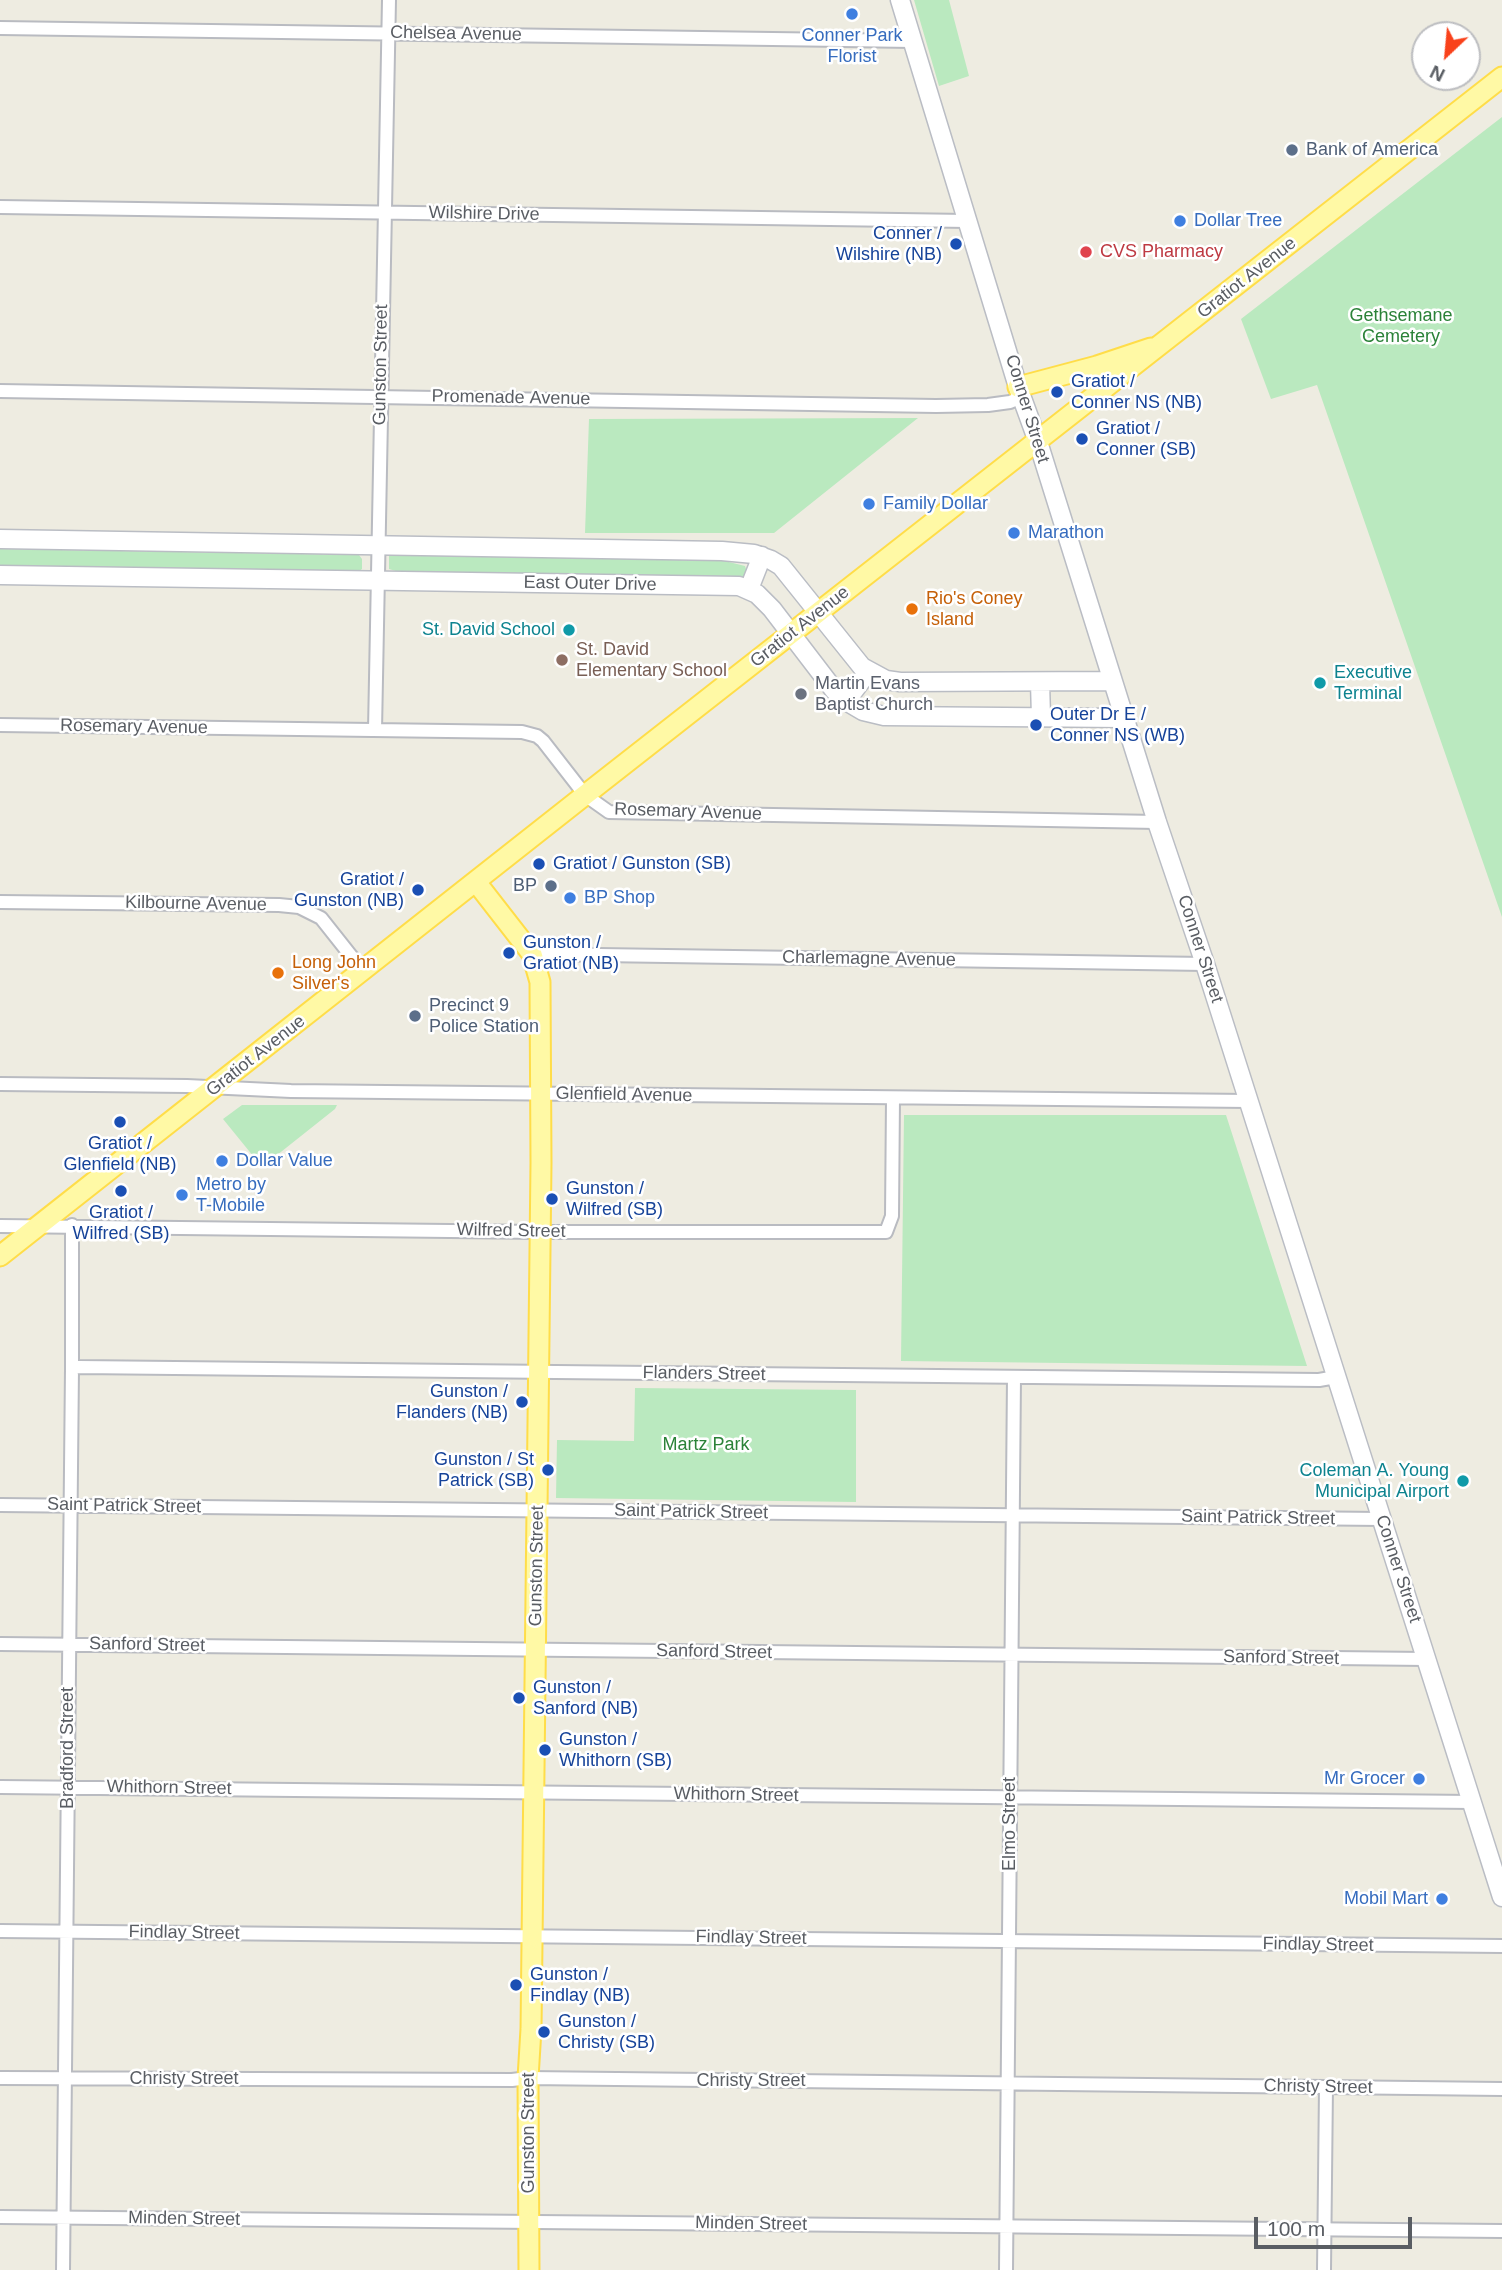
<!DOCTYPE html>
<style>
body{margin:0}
#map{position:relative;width:1502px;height:2270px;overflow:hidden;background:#eeece1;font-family:Helvetica,sans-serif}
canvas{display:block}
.north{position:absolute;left:1411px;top:21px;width:70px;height:70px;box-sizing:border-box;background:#fff;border:2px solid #bdbec1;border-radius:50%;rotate:206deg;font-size:19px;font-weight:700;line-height:28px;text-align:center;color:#595d63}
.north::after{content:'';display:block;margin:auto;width:24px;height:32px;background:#f9421b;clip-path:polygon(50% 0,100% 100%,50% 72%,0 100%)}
.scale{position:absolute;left:1254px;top:2217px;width:158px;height:32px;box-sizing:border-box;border:4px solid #595d63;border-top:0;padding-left:9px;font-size:21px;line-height:24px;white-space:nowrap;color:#595d63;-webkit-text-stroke:5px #fff;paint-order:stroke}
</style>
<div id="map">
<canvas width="1502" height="2270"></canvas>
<div class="north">N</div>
<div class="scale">100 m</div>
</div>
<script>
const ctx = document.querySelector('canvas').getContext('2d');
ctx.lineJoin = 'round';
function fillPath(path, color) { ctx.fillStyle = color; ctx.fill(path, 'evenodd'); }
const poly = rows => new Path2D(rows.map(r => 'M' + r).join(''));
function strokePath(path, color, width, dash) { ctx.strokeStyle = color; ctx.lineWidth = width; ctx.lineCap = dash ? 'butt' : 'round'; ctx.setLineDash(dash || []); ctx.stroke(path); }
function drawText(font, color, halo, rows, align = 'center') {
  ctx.font = font + ' Helvetica,sans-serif'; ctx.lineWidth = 5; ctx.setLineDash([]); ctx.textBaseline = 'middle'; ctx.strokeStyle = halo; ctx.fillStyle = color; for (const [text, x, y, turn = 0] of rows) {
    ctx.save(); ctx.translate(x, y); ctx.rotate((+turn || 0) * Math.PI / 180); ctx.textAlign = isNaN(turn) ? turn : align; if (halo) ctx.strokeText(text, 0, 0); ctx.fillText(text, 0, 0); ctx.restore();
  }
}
fillPath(poly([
 [914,0,949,0,969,76,939,86],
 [1502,117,1502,917,1317,385,1271,399,1241,319],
 [918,418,774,533,585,533,589,419],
 [0,549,359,555,362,559,362,569,358,572,0,567],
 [395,554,725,561,745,566,747,572,742,578,729,578,399,572,389,569,389,556],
 [242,1105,337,1105,335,1109,262,1167,223,1119],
 [904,1115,1226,1115,1307,1366,901,1361],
 [635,1388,856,1390,856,1502,556,1498,557,1440,634,1441]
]), '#bae9bf');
const street = poly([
 [0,28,913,41],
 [0,207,968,221],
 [0,391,936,406,988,405,1010,402,1022,397],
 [0,725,522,732,537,736,543,741,585,795,609,812,1157,822],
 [375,730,389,0],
 [0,902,279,905,299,907,321,918,363,971],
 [532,954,1205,964],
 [0,1084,187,1086,291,1091,1249,1101],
 [0,1226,540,1232,886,1232,892,1216,893,1098],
 [72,1368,79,1367,1319,1380,1336,1377],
 [0,1505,1382,1519],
 [0,1644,1427,1659],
 [0,1787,1473,1802],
 [0,1931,1502,1946],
 [0,2078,512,2080,528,2078,1502,2089],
 [0,2217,1502,2231],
 [63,2270,72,1368,72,1225],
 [1006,2270,1014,1377],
 [1324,2270,1326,2087]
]);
const secondary = poly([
 [900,0,1018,387,1038,442,1157,822,1205,964,1502,1897],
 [0,539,722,551,754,554,771,560,781,566,862,667,886,680,900,682,1112,681],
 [0,575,739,586,757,594,772,609,834,690,846,701,863,711,884,716,1124,718],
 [749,589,762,556],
 [1040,682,1041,717],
 [846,701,868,672]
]);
const primary = poly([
 [1018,387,1097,366,1151,348],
 [476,882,532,954,540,982,541,1163,531,2029,528,2078,529,2270],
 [0,1256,585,795,1502,77]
]);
strokePath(street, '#b9bbc1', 16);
strokePath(secondary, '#babdc4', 21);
strokePath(primary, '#ffdd49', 23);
strokePath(street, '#fff', 12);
strokePath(secondary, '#fff', 18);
strokePath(primary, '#fff9a5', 19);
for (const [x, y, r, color] of [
 [852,14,7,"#3f7fe0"],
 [1292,150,7,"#5c6f8a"],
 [1180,221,7,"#3f7fe0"],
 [956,244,7,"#1a4fb4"],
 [1086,252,7,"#e0444e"],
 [1057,392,7,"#1a4fb4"],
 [1082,439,7,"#1a4fb4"],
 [869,504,7,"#3f7fe0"],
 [1014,533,7,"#3f7fe0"],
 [912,609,7,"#e8710a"],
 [569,630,7,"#0f9aa8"],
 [562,660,7,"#8d6e63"],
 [1320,683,7,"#0f9aa8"],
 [801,694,7,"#6b7280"],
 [1036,725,7,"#1a4fb4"],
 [539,864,7,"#1a4fb4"],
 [551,886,7,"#5c6f8a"],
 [418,890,7,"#1a4fb4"],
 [570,898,7,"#3f7fe0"],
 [509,953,7,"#1a4fb4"],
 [278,973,7,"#e8710a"],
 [415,1016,7,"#5c6f8a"],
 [120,1122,7,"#1a4fb4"],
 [222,1161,7,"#3f7fe0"],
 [121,1191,7,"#1a4fb4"],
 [182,1195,7,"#3f7fe0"],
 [552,1199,7,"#1a4fb4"],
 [522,1402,7,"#1a4fb4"],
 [548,1470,7,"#1a4fb4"],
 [1463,1481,7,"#0f9aa8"],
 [519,1698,7,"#1a4fb4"],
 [545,1750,7,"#1a4fb4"],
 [1419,1779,7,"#3f7fe0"],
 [1442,1899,7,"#3f7fe0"],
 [516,1985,7,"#1a4fb4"],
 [544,2032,7,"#1a4fb4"]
]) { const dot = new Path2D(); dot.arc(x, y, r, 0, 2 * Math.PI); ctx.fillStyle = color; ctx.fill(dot); strokePath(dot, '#fff', 2.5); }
drawText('18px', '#595d63', '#fff', [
 ["Chelsea Avenue",456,34,1],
 ["Wilshire Drive",484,214,1],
 ["Gratiot Avenue",1247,278,-38],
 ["Gunston Street",381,365,-89],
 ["Promenade Avenue",511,398,1],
 ["Conner Street",1027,409,73],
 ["East Outer Drive",590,584,1],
 ["Gratiot Avenue",800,627,-38],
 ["Rosemary Avenue",134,727,1],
 ["Rosemary Avenue",688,812,2],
 ["Kilbourne Avenue",196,904,1],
 ["Conner Street",1200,949,72],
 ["Charlemagne Avenue",869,959,1],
 ["Gratiot Avenue",256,1056,-38],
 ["Glenfield Avenue",624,1095,1],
 ["Wilfred Street",511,1231,1],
 ["Flanders Street",704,1374,1],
 ["Saint Patrick Street",124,1506,1],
 ["Saint Patrick Street",691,1512,1],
 ["Saint Patrick Street",1258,1518,1],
 ["Gunston Street",537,1566,-89],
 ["Conner Street",1398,1569,72],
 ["Sanford Street",147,1645,1],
 ["Sanford Street",714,1652,1],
 ["Sanford Street",1281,1658,1],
 ["Bradford Street",68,1748,-90],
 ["Whithorn Street",169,1788,1],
 ["Whithorn Street",736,1795,1],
 ["Elmo Street",1010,1824,-90],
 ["Findlay Street",184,1933,1],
 ["Findlay Street",751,1938,1],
 ["Findlay Street",1318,1945,1],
 ["Christy Street",184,2079],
 ["Christy Street",751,2081],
 ["Christy Street",1318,2087,1],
 ["Gunston Street",529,2133,-90],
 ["Minden Street",184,2219,1],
 ["Minden Street",751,2224,1]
]);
drawText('18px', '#366cbe', '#fff', [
 ["Conner Park",852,36,"center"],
 ["Florist",852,57,"center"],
 ["Dollar Tree",1194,221],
 ["Family Dollar",883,504],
 ["Marathon",1028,533],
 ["BP Shop",584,898],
 ["Dollar Value",236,1161],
 ["Metro by",196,1185],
 ["T-Mobile",196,1206],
 ["Mr Grocer",1405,1779,"right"],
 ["Mobil Mart",1428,1899,"right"]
], 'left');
drawText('18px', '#4e5e75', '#fff', [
 ["Bank of America",1306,150],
 ["BP",537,886,"right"],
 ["Precinct 9",429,1006],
 ["Police Station",429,1027]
], 'left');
drawText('18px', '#164399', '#fff', [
 ["Conner /",942,234,"right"],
 ["Wilshire (NB)",942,255,"right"],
 ["Gratiot /",1071,382],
 ["Conner NS (NB)",1071,403],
 ["Gratiot /",1096,429],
 ["Conner (SB)",1096,450],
 ["Outer Dr E /",1050,715],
 ["Conner NS (WB)",1050,736],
 ["Gratiot / Gunston (SB)",553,864],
 ["Gratiot /",404,880,"right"],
 ["Gunston (NB)",404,901,"right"],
 ["Gunston /",523,943],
 ["Gratiot (NB)",523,964],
 ["Gratiot /",120,1144,"center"],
 ["Glenfield (NB)",120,1165,"center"],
 ["Gunston /",566,1189],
 ["Wilfred (SB)",566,1210],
 ["Gratiot /",121,1213,"center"],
 ["Wilfred (SB)",121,1234,"center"],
 ["Gunston /",508,1392,"right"],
 ["Flanders (NB)",508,1413,"right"],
 ["Gunston / St",534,1460,"right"],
 ["Patrick (SB)",534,1481,"right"],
 ["Gunston /",533,1688],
 ["Sanford (NB)",533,1709],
 ["Gunston /",559,1740],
 ["Whithorn (SB)",559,1761],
 ["Gunston /",530,1975],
 ["Findlay (NB)",530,1996],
 ["Gunston /",558,2022],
 ["Christy (SB)",558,2043]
], 'left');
drawText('18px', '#be3a42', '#fff', [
 ["CVS Pharmacy",1100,252]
], 'left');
drawText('18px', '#2b8238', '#fff', [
 ["Gethsemane",1401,316],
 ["Cemetery",1401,337],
 ["Martz Park",706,1445]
]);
drawText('18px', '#c56008', '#fff', [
 ["Rio's Coney",926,599],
 ["Island",926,620],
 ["Long John",292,963],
 ["Silver's",292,984]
], 'left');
drawText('18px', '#0d838f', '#fff', [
 ["St. David School",555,630],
 ["Executive",1334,673,"left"],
 ["Terminal",1334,694,"left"],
 ["Coleman A. Young",1449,1471],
 ["Municipal Airport",1449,1492]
], 'right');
drawText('18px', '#785e54', '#fff', [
 ["St. David",576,650],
 ["Elementary School",576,671]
], 'left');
drawText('18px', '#5b616d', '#fff', [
 ["Martin Evans",815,684],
 ["Baptist Church",815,705]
], 'left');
</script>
